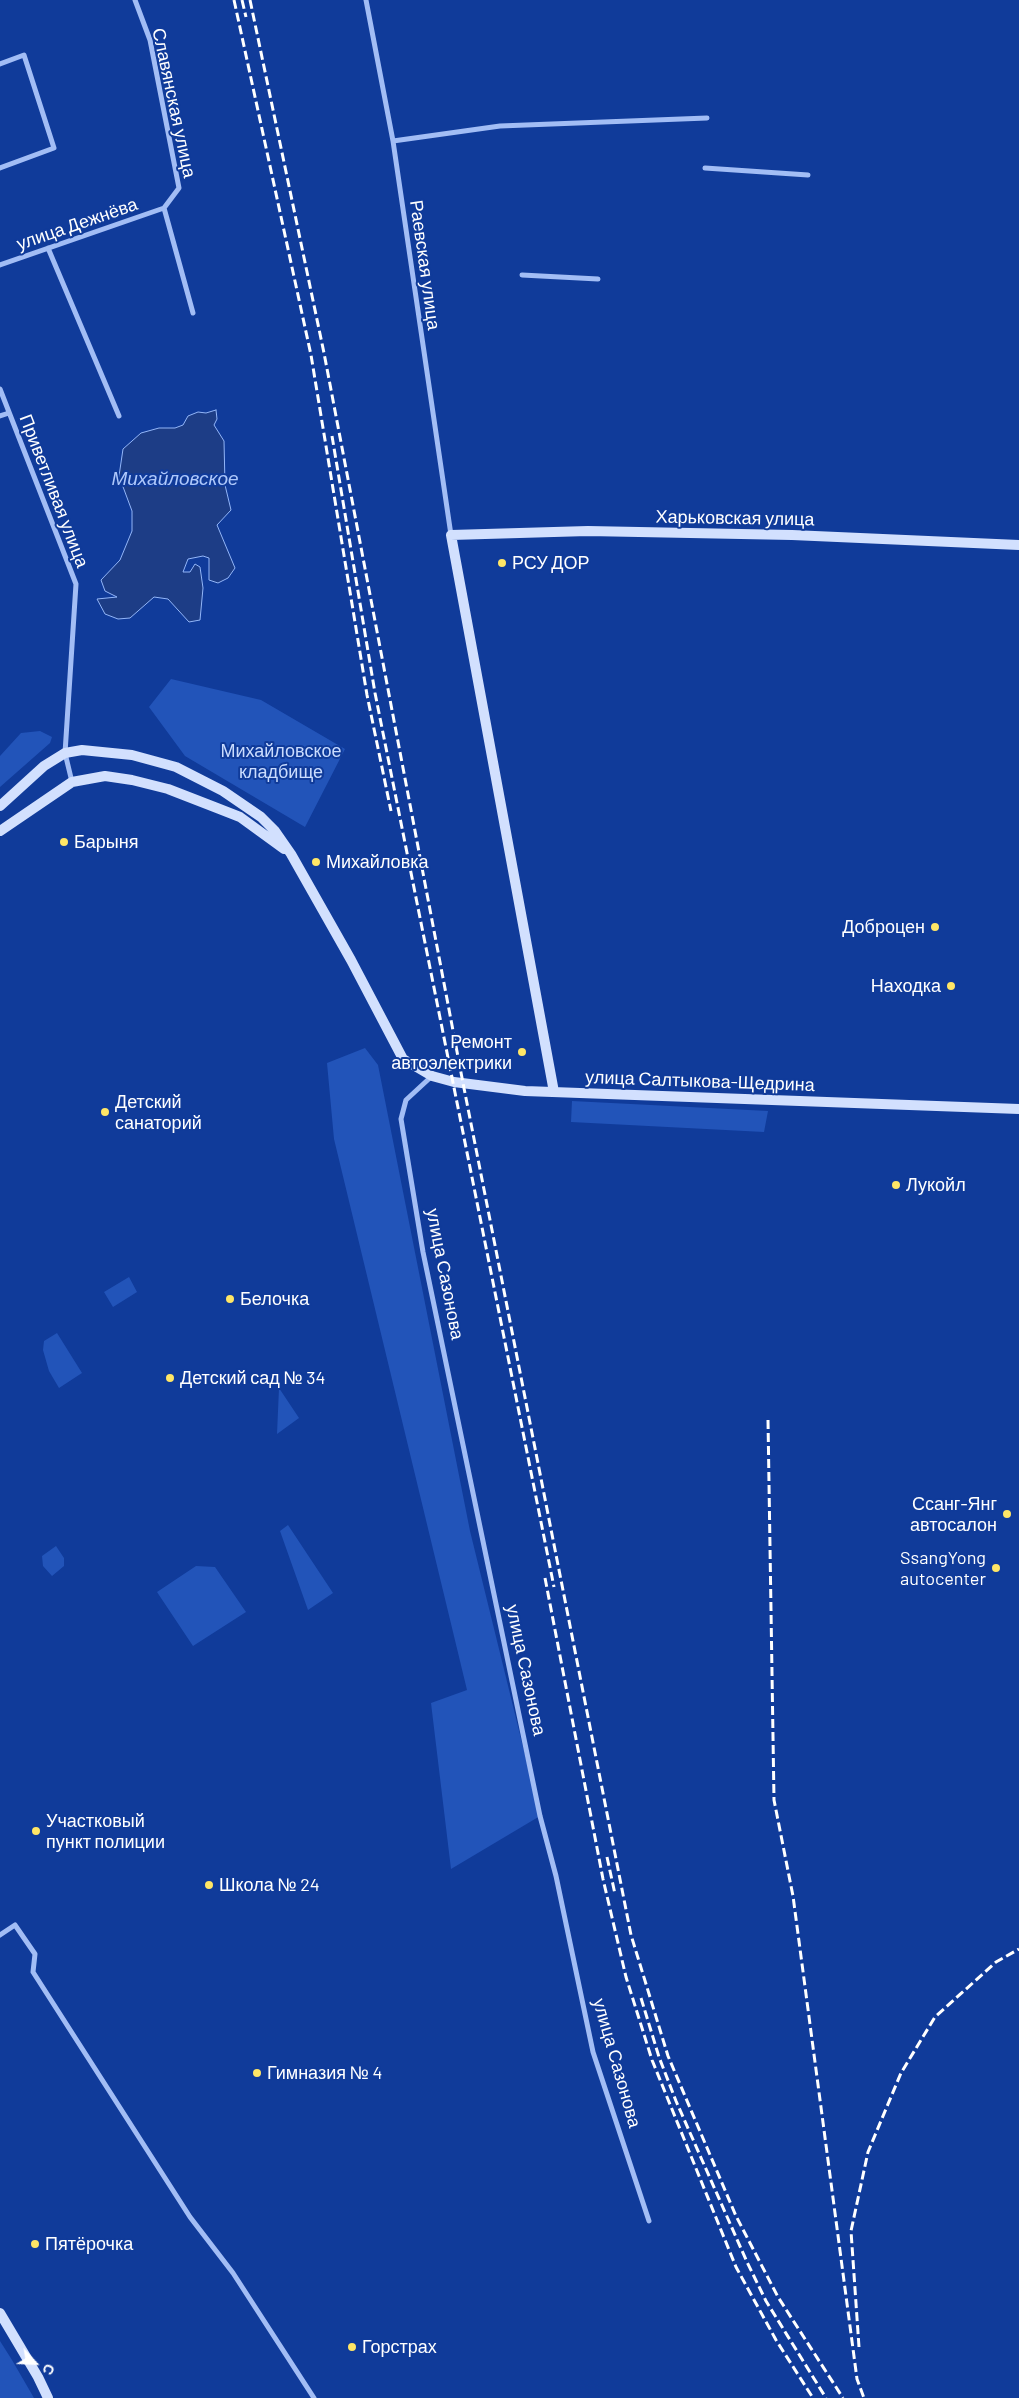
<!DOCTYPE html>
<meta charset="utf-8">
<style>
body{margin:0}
#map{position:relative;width:1019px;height:2398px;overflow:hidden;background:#103b9a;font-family:Barlow,sans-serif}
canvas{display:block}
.north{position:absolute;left:10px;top:2338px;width:50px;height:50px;-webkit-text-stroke:4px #103b9a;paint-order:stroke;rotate:115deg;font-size:14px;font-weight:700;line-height:20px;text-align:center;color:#fff}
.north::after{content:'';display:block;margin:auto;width:18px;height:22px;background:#fff;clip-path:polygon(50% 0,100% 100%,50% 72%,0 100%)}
</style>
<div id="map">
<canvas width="1019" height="2398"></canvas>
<div class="north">С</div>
</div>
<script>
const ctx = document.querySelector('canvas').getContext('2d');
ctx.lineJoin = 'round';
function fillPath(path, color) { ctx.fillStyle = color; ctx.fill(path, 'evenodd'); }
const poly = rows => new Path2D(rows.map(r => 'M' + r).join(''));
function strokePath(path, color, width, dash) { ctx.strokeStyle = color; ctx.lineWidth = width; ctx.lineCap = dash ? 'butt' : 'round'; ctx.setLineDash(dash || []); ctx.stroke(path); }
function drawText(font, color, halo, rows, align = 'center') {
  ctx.font = font + ' Barlow,sans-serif'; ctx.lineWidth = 4; ctx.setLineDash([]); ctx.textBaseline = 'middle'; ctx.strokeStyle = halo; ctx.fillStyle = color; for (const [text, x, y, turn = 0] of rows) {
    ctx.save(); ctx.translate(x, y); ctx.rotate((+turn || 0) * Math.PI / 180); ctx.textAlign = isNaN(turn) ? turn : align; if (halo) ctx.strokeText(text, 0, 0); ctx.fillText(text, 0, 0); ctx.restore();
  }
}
fillPath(poly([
 [171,679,261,700,345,749,305,827,185,756,149,707],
 [40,731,52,737,50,743,0,787,0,756,21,733],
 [365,1048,378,1065,470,1531,540,1816,451,1869,431,1703,467,1690,334,1139,327,1063],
 [572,1101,768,1111,764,1132,571,1122],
 [129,1277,137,1292,113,1307,104,1292],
 [57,1333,82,1373,59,1388,49,1371,43,1350,44,1341],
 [279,1388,299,1418,277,1434],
 [288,1525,333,1593,308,1610,280,1531],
 [56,1546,64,1558,64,1566,52,1576,43,1566,42,1556],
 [196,1566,215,1567,246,1612,193,1646,157,1592],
 [0,2341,12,2360,34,2398,0,2398]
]), '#2254b9');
const water = poly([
 [216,410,217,419,214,425,224,441,225,485,231,510,217,525,235,568,228,578,218,583,209,580,209,558,203,556,188,559,183,572,190,572,195,564,200,567,203,588,200,620,189,622,168,599,154,597,130,618,118,619,105,614,97,599,117,597,105,591,101,580,120,560,132,531,132,511,119,476,123,449,141,433,159,428,175,428,183,425,188,416,198,412,206,413,216,410]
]);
fillPath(water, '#1d3d86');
strokePath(water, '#93b6f8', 1);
strokePath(poly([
 [135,0,150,40,179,188,164,208],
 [366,0,393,141,451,535],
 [0,64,24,55,54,148,0,168],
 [393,141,500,126,707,118],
 [705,168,808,175],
 [164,208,193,313],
 [48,248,119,416],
 [0,265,164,208],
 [522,275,598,279],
 [0,389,76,584,65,753,72,782],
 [0,416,9,413],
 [432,1076,406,1100,401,1119,423,1252,540,1816,556,1876,593,2052,649,2221],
 [0,1935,15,1925,35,1954,33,1972,190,2217,233,2273,314,2398]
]), '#a2bdf5', 5);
strokePath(poly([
 [0,806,44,766,65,753,82,750,132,755,176,767,223,791,261,817,275,831,291,854,351,960,403,1059,432,1076,454,1082,525,1091,1019,1109],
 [0,831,72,782,105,776,132,780,168,789,217,808,240,817,284,849],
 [554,1092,451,535,588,531,792,535,1019,545],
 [0,2313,38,2377,48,2398]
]), '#d2e0fe', 10);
strokePath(poly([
 [234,0,311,355,367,695,391,811],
 [242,0,246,17],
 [250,0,324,353,463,1083,631,1935,668,2056,736,2216,778,2297,843,2398],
 [332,436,375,693,554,1587],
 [768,1420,774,1800,793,1896,857,2379,864,2398],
 [545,1578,603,1879,626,1977,652,2060,736,2267,776,2340,813,2398],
 [607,1857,615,1894],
 [641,1998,659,2057,676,2101,747,2262,766,2301,826,2398],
 [859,2347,851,2231,868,2152,901,2073,935,2017,996,1962,1019,1949]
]), '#fff', 3, [9, 4]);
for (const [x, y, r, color] of [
 [502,563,5,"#ffe666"],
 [64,842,5,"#ffe666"],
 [316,862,5,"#ffe666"],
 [935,927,5,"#ffe666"],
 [951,986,5,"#ffe666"],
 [522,1052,5,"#ffe666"],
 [105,1112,5,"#ffe666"],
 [896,1185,5,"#ffe666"],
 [230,1299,5,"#ffe666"],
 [170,1378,5,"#ffe666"],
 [1007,1514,5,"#ffe666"],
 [996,1568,5,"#ffe666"],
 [36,1831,5,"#ffe666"],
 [209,1885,5,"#ffe666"],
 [257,2073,5,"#ffe666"],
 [35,2244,5,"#ffe666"],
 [352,2347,5,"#ffe666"]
]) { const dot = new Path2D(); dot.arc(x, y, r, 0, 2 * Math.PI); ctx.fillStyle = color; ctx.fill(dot); strokePath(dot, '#103b9a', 2); }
drawText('18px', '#fff', '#103b9a', [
 ["Славянская улица",174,103,78],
 ["улица Дежнёва",77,224,-19],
 ["Раевская улица",425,265,82],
 ["Приветливая улица",54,491,69],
 ["Харьковская улица",735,518,1],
 ["улица Салтыкова-Щедрина",700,1081,2],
 ["улица Сазонова",445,1274,79],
 ["улица Сазонова",526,1670,78],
 ["улица Сазонова",617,2063,74]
]);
drawText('18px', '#fff', '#103b9a', [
 ["РСУ ДОР",512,563],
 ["Барыня",74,842],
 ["Михайловка",326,862],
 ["Доброцен",925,927,"right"],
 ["Находка",941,986,"right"],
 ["Ремонт",512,1042,"right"],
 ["автоэлектрики",512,1063,"right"],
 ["Детский",115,1102],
 ["санаторий",115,1123],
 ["Лукойл",906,1185],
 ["Белочка",240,1299],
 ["Детский сад № 34",180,1378],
 ["Ссанг-Янг",997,1504,"right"],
 ["автосалон",997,1525,"right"],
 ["SsangYong",986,1558,"right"],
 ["autocenter",986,1579,"right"],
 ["Участковый",46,1821],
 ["пункт полиции",46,1842],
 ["Школа № 24",219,1885],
 ["Гимназия № 4",267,2073],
 ["Пятёрочка",45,2244],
 ["Горстрах",362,2347]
], 'left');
drawText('18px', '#cadcfe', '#103b9a', [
 ["Михайловское",281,751],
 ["кладбище",281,772]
]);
drawText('italic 19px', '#aec8fb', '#103b9a', [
 ["Михайловское",175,479]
]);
</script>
